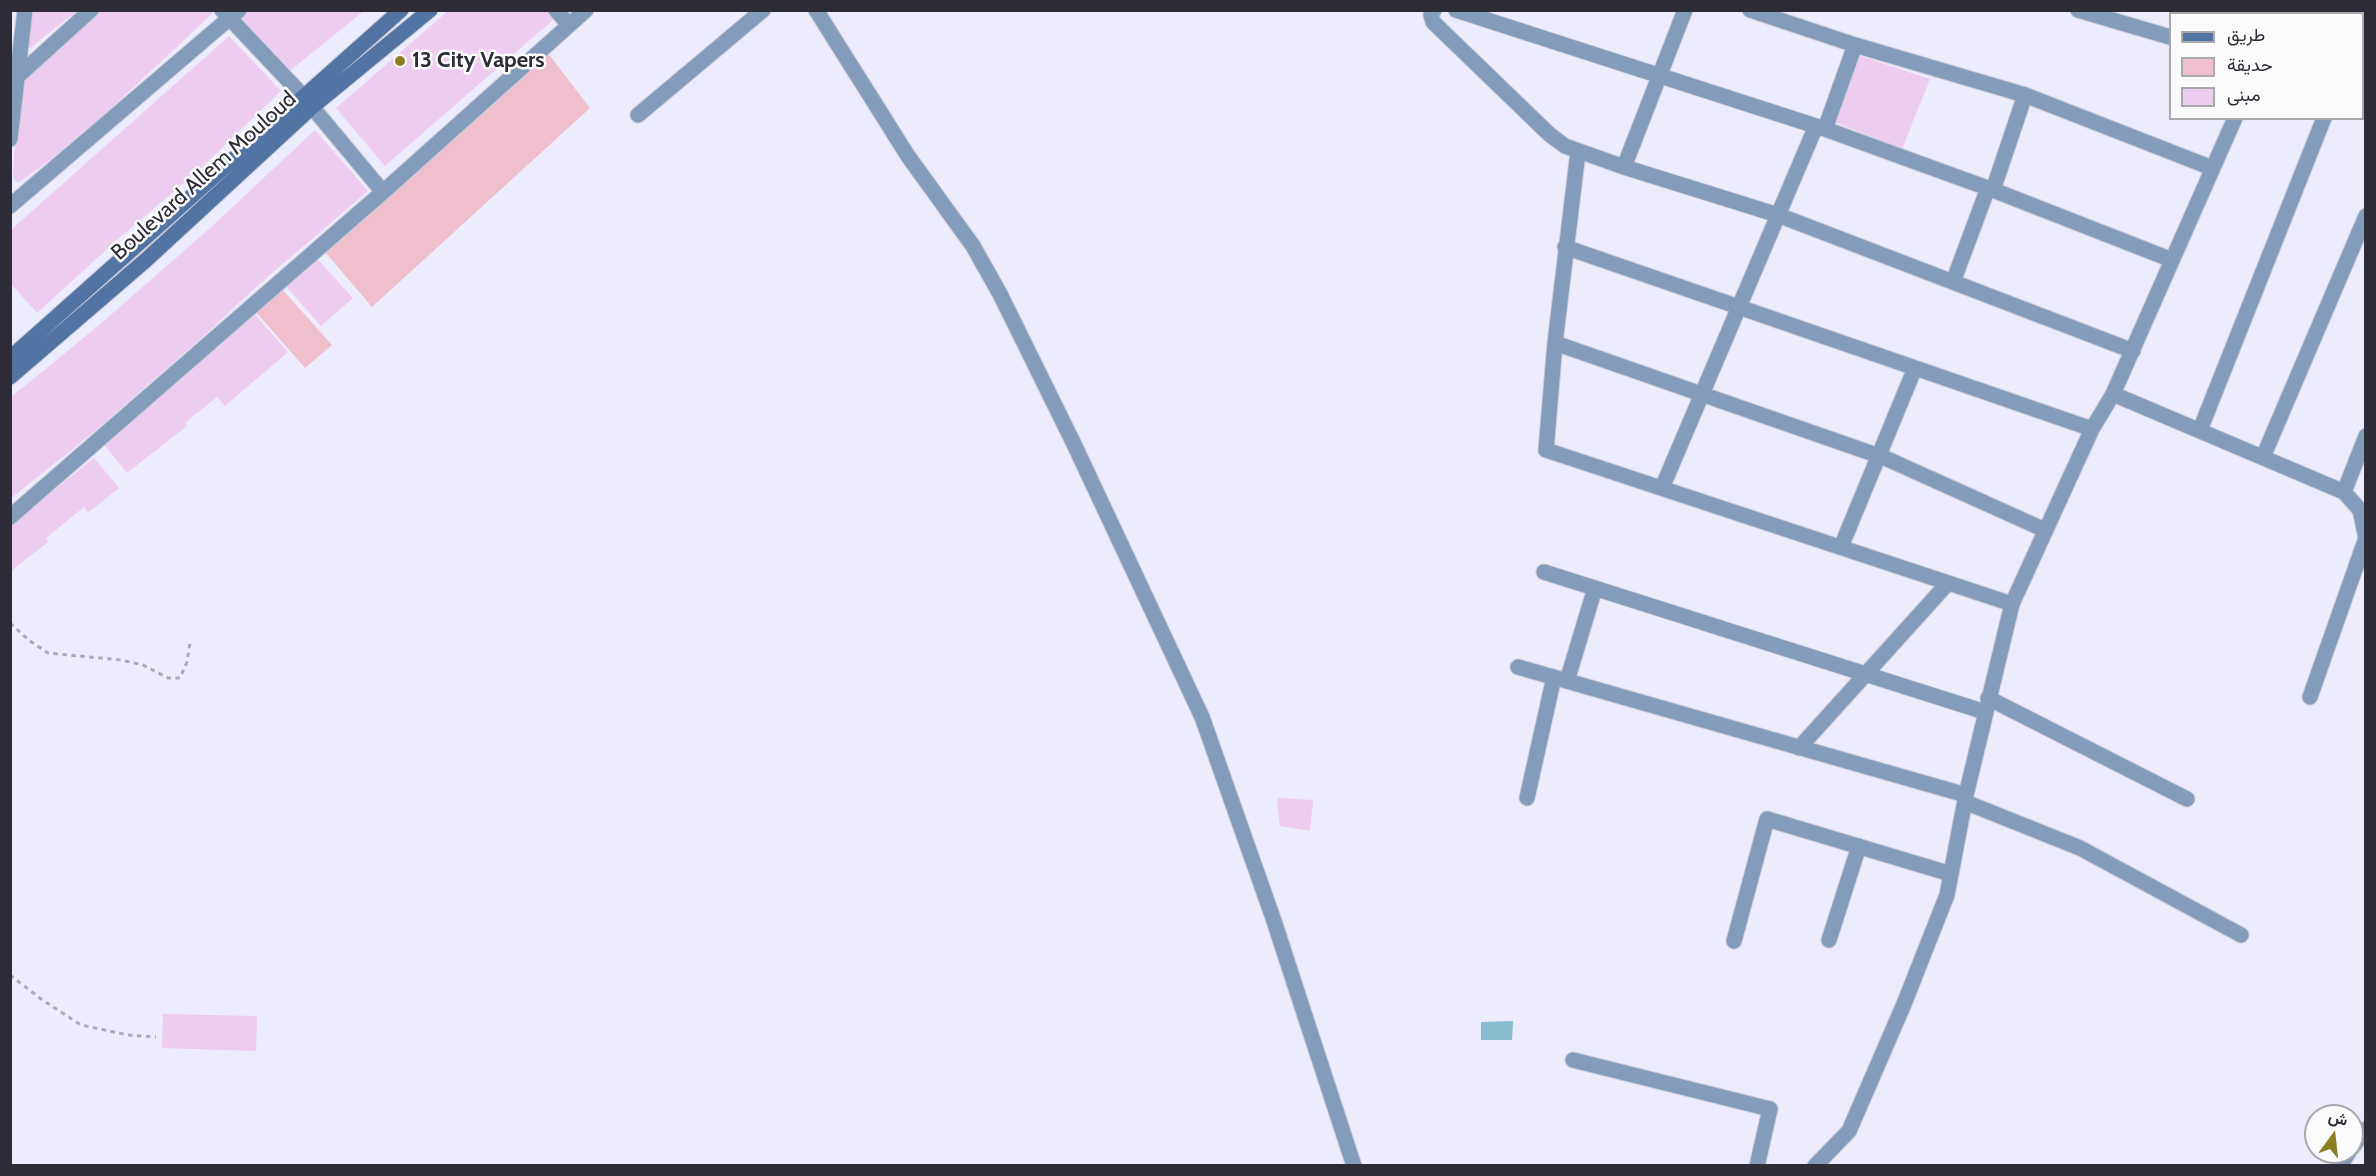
<!DOCTYPE html>
<meta charset="utf-8">
<style>
body{margin:0}
#map{position:relative;width:2376px;height:1176px;overflow:hidden;background:#edecfc;font-family:Cabin,Vazirmatn,sans-serif}
canvas{display:block}
.frame{position:absolute;inset:0;border:12px solid #2d2c36;pointer-events:none}
.legend{position:absolute;left:2169px;top:12px;width:195px;height:108px;box-sizing:border-box;background:#fbfbfb;border:2px solid #a9a8ac;margin:0;padding:8px 10px;list-style:none;font-size:18px;color:#2d2c36}
.legend li{display:flex;align-items:center;gap:12px;height:30px}
.legend b{width:30px;border:2px solid #a9a8ac}
.north{position:absolute;left:2304px;top:1104px;width:60px;height:60px;box-sizing:border-box;background:#fbfbfb;border:2px solid #a9a8ac;border-radius:50%;rotate:15deg;font-size:16px;font-weight:700;line-height:24px;text-align:center;color:#2d2c36}
.north::after{content:'';display:block;margin:auto;width:21px;height:27px;background:#8b7e24;clip-path:polygon(50% 0,100% 100%,50% 72%,0 100%)}
</style>
<div id="map">
<canvas width="2376" height="1176"></canvas>
<div class="frame"></div>
<ul class="legend">
<li><b style="height:8px;background:#5174a2"></b>طريق</li>
<li><b style="height:16px;background:#efbfce"></b>حديقة</li>
<li><b style="height:16px;background:#edccf0"></b>مبنى</li>
</ul>
<div class="north">ش</div>
</div>
<script>
const ctx = document.querySelector('canvas').getContext('2d');
ctx.lineJoin = 'round';
function fillPath(path, color) { ctx.fillStyle = color; ctx.fill(path, 'evenodd'); }
const poly = rows => new Path2D(rows.map(r => 'M' + r).join(''));
function strokePath(path, color, width, dash) { ctx.strokeStyle = color; ctx.lineWidth = width; ctx.lineCap = dash ? 'butt' : 'round'; ctx.setLineDash(dash || []); ctx.stroke(path); }
function drawText(font, color, halo, rows, align = 'center') {
  ctx.font = font + ' Cabin,sans-serif'; ctx.lineWidth = 5; ctx.setLineDash([]); ctx.textBaseline = 'middle'; ctx.strokeStyle = halo; ctx.fillStyle = color; for (const [text, x, y, turn = 0] of rows) {
    ctx.save(); ctx.translate(x, y); ctx.rotate((+turn || 0) * Math.PI / 180); ctx.textAlign = isNaN(turn) ? turn : align; if (halo) ctx.strokeText(text, 0, 0); ctx.fillText(text, 0, 0); ctx.restore();
  }
}
fillPath(poly([
 [547,52,590,108,372,307,321,247],
 [281,288,332,345,305,368,255,311]
]), '#efbfce');
fillPath(poly([
 [1513,1021,1512,1040,1481,1040,1481,1022]
]), '#88bcce');
fillPath(poly([
 [29,10,78,10,30,48,28,47],
 [102,10,214,12,106,113,50,160,18,183,13,178,16,121,19,100,27,76],
 [250,10,365,10,286,74,241,18],
 [449,10,546,10,554,19,385,166,336,108],
 [229,36,281,91,200,169,117,240,37,313,10,283,12,229],
 [1854,54,1930,79,1902,149,1832,121],
 [315,130,368,191,257,286,206,334,95,431,10,499,10,398,98,326,209,229],
 [314,255,353,298,321,326,282,282],
 [252,311,288,352,225,406,217,397,186,422,187,426,127,473,103,443,193,369,189,365],
 [94,458,119,488,88,513,84,507,46,538,48,542,10,572,10,526],
 [1277,798,1313,800,1310,831,1280,826],
 [163,1014,257,1016,256,1051,162,1048]
]), '#edccf0');
const minor = poly([
 [222,10,303,96,383,192],
 [556,10,569,25],
 [816,10,908,156,973,246,1000,294,1073,442,1202,717,1273,918,1354,1166],
 [1434,10,1431,15,1433,22,1549,134,1565,146,1624,167,1778,215,2133,351],
 [1456,10,1825,129,1993,190,2172,260],
 [1750,10,1855,45,2025,95,2212,168],
 [2078,10,2170,37],
 [2241,14,2242,10],
 [2279,14,2280,10],
 [2362,28,2366,21],
 [18,76,91,10],
 [2362,96,2366,97],
 [638,115,763,10],
 [2235,118,2113,394,2344,492,2360,510,2366,538,2310,697],
 [1825,129,1855,45],
 [10,139,25,10],
 [1578,152,1555,343,1546,450,2012,604],
 [1624,167,1685,10],
 [1993,190,2025,95],
 [10,206,239,10],
 [1565,247,2092,429],
 [1953,282,1988,188],
 [1555,343,1885,458,2045,530],
 [2200,430,2324,118],
 [2263,457,2366,216],
 [1662,488,1816,126],
 [2344,492,2366,436],
 [10,517,383,192,586,10],
 [1841,547,1915,368],
 [1544,572,1985,712],
 [1518,667,1966,795],
 [1567,681,1595,588],
 [1988,698,2187,799],
 [1799,748,1948,583],
 [1527,798,1554,677],
 [1965,802,2080,848,2241,935],
 [1829,940,1859,846],
 [1734,941,1767,819,1951,874],
 [1573,1060,1770,1109,1757,1166],
 [2352,1148,2366,1129],
 [1815,1166,1849,1131,1904,1004,1947,895,1966,795,2012,604,2092,429,2113,394],
 [2340,1166,2349,1152]
]);
const secondary = poly([
 [10,358,401,10],
 [10,377,146,260,312,107,430,10]
]);
strokePath(minor, '#cac9d8', 17);
strokePath(secondary, '#cac9d8', 17);
strokePath(poly([
 [10,623,30,641,48,653,121,660,143,665,168,678,180,678,187,662,190,643],
 [10,975,41,999,81,1025,128,1035,156,1037]
]), '#aaa9b7', 3, [4.5, 4.5]);
strokePath(minor, '#849cbc', 15);
strokePath(secondary, '#5174a2', 15);
for (const [x, y, r, color] of [
 [400,61,6,"#8b7e24"]
]) { const dot = new Path2D(); dot.arc(x, y, r, 0, 2 * Math.PI); ctx.fillStyle = color; ctx.fill(dot); strokePath(dot, '#fbfbfb', 2); }
drawText('bold 22px', '#2d2c36', '#fbfbfb', [
 ["13 City Vapers",412,61]
], 'left');
drawText('22px', '#2d2c36', '#fbfbfb', [
 ["Boulevard Allem Mouloud",204,176,-42]
]);
</script>
